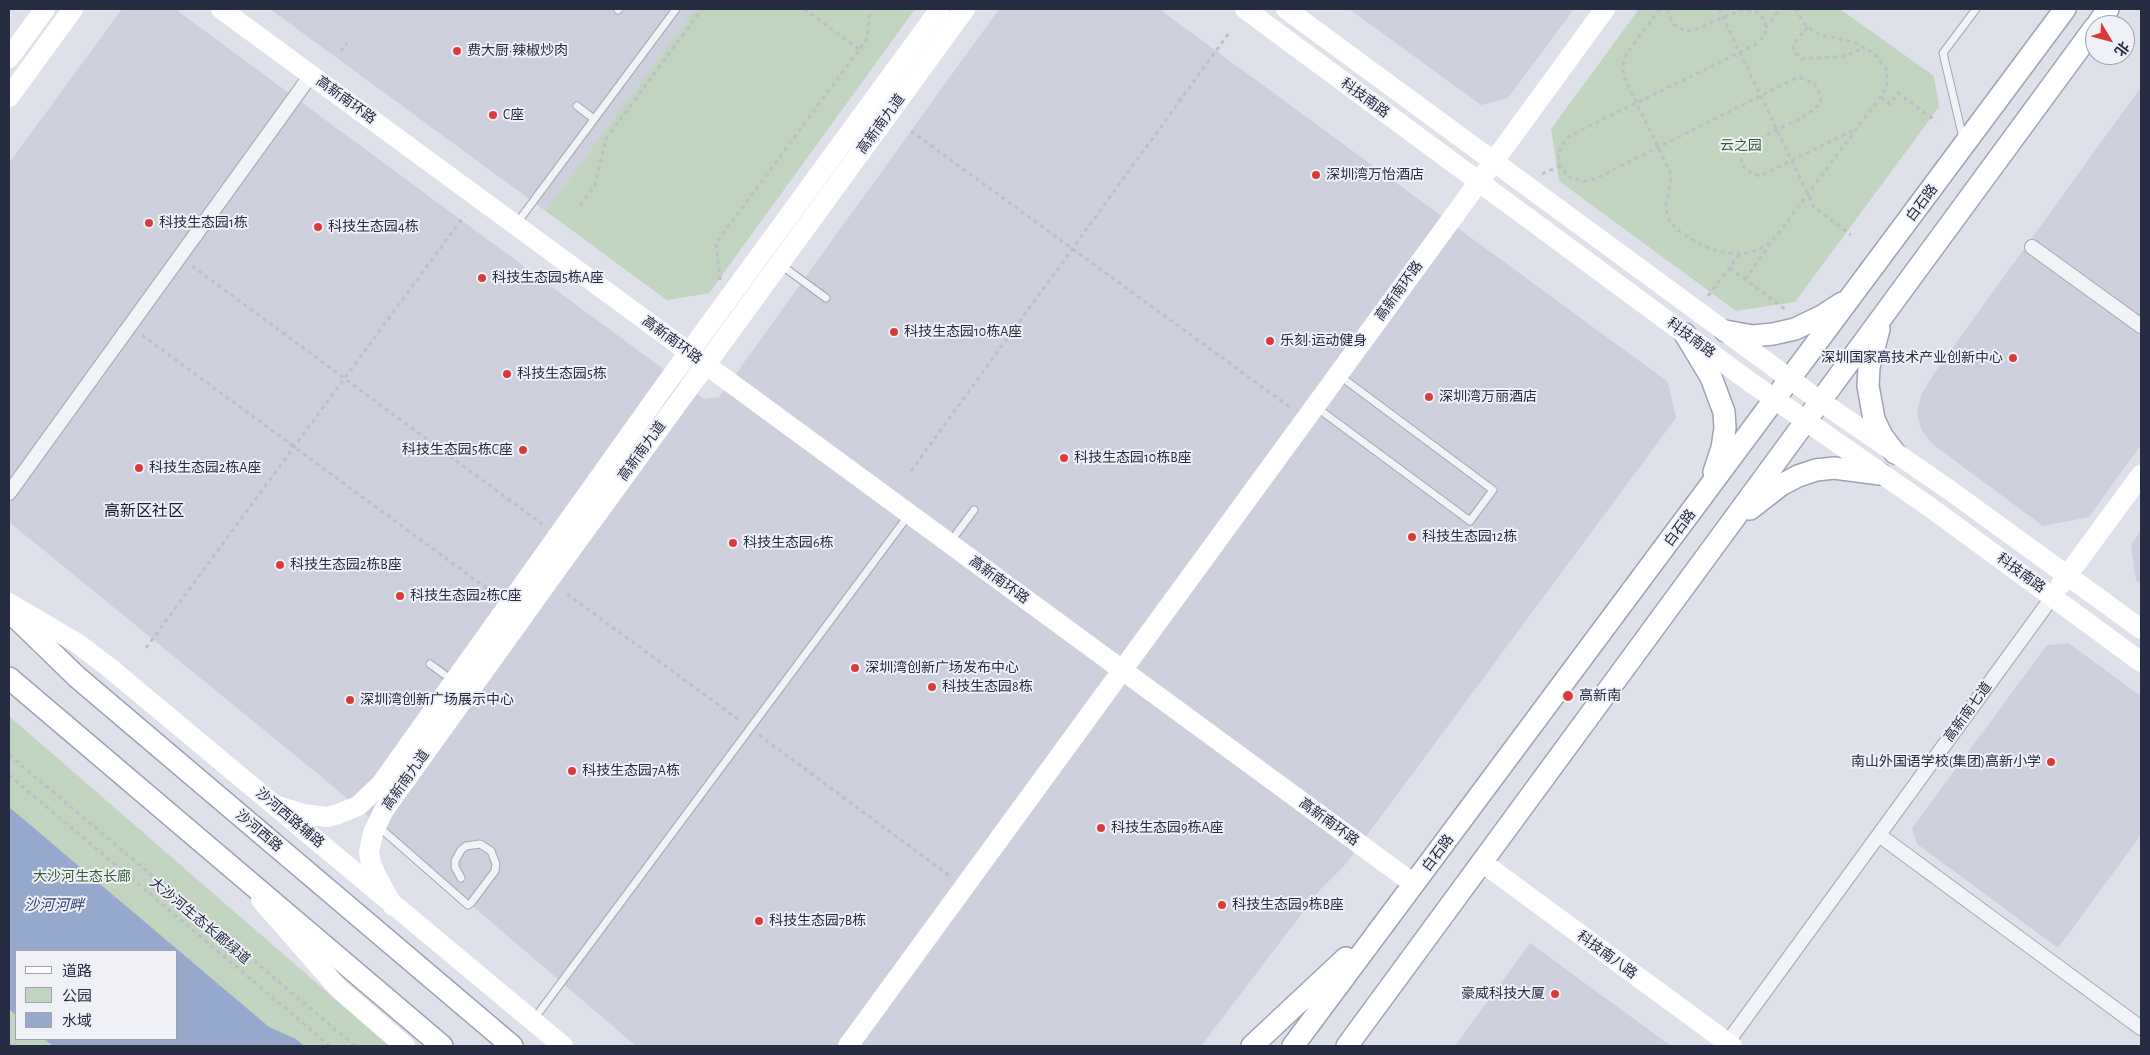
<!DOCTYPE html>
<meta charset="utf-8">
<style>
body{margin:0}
#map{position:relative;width:2150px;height:1055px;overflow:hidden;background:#dfe1ea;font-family:"Alegreya Sans","Noto Sans SC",sans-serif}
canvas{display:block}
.frame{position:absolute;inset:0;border:10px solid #262c42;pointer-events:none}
.legend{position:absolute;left:15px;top:950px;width:162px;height:90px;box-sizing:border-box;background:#eff1f7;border:1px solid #9fa2af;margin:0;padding:6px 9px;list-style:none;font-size:15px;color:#262c42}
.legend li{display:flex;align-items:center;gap:10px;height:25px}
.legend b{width:25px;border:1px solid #9fa2af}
.north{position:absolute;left:2085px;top:15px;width:50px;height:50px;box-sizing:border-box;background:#eff1f7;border:1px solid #9fa2af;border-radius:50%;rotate:127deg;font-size:14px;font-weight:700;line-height:20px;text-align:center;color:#262c42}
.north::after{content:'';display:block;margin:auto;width:18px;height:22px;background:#da3b39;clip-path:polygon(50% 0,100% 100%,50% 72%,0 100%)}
</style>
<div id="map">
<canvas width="2150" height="1055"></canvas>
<div class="frame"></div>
<ul class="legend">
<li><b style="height:6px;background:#fff"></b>道路</li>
<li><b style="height:14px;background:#c1d4bf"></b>公园</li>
<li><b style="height:14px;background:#97a8cd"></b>水域</li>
</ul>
<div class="north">北</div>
</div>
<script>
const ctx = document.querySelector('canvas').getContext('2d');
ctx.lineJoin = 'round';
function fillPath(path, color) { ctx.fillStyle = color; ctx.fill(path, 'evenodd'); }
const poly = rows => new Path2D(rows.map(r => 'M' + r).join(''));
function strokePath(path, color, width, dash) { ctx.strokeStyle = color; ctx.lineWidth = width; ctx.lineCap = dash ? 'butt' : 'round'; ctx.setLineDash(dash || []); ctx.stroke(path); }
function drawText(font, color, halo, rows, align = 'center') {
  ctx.font = font + ' "Alegreya Sans","Noto Sans SC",sans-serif'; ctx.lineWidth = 4; ctx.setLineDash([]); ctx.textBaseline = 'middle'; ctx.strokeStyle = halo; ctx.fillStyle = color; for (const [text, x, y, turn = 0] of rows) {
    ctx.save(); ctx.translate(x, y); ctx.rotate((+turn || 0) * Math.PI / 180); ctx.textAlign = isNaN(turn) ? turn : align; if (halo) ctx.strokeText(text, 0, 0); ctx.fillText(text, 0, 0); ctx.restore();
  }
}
fillPath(poly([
 [122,9,175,9,704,399,719,397,999,9,1159,9,1668,382,1676,418,1345,865,1319,891,1201,1046,636,1046,329,783,9,522,9,163],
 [270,9,915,9,709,293,667,300],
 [1349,9,1574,9,1508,98,1481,105],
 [2141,87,2141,445,2089,517,2043,526,1931,443,1921,429,1917,413,1921,395,1935,372],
 [2141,530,2141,584,2136,581,2131,545],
 [2068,643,2141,696,2141,835,2058,948,1917,844,1912,828,2047,645],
 [1530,943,1671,1046,1455,1046]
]), '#cdd0dc');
fillPath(poly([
 [695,9,915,9,709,293,667,300,546,211],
 [1639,9,1840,9,1934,76,1939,107,1795,302,1736,311,1559,181,1551,129],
 [9,716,389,1046,9,1046],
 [16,951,176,951,176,1039,16,1039]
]), '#c1d4bf');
fillPath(poly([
 [9,807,269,1027,296,1039,304,1046,53,1046,44,1039,176,1039,176,951,16,951,16,1015,9,1009]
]), '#97a8cd');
const lane = poly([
 [618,10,619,9],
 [577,106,594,119],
 [1963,138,1943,53,1976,9],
 [517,223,676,9],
 [781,265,826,298],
 [1316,407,1470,521,1493,490,1340,376],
 [951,541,974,510],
 [430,664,452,680],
 [379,827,468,905,471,903,495,871,496,864,491,851,480,844,466,846,461,850,455,861,455,867,461,878],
 [534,1019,908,516]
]);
const street = poly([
 [2032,247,2141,326],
 [9,493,311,75],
 [1879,835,2141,1028],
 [1727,1043,2053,596]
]);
const primary = poly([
 [2097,25,2108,9],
 [1879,329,1869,367,1868,386,1874,419,1882,436,1895,453],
 [1725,331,1753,336,1773,334,1795,329,1822,316,1842,303],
 [1685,334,1711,377,1724,412,1725,428,1722,448,1714,472],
 [1750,509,1781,485,1798,476,1816,470,1834,468,1880,474],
 [9,611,77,677,512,1046],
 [9,678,442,1046],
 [1252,1046,1346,958],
 [1293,1046,2065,9],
 [1347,1046,2095,27]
]);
strokePath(lane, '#a4a7b4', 9);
strokePath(street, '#a4a7b4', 16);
strokePath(primary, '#9da3b6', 24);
strokePath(poly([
 [804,9,859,49],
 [1660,9,1629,50,1624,59,1623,67,1624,77,1670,172,1671,179,1666,205,1667,215,1671,223,1680,232,1703,246,1721,252,1740,254,1756,251,1767,245,1777,235,1887,88,1887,70,1875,54,1854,42,1824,36,1813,31,1804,23,1796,9],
 [1668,9,1672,23,1683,30,1691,31,1741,10,1755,11,1761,15,1765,21,1765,35,1755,45,1571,135,1564,142,1559,151,1559,158,1560,166,1570,178,1584,181,1595,179,1794,79,1802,78,1815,84,1821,97,1820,104,1807,115,1749,144,1741,157,1742,164,1746,170,1759,176,1766,173,1856,129],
 [1719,9,1814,207,1851,235],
 [1808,27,1798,38,1793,47,1794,52,1802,59,1846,56,1865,47],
 [1766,28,1779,9],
 [341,51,347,43],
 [1881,97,1890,104,1898,93,1936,121],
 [911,131,1291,408],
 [1542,174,1560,166],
 [580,205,595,185,606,139,702,9],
 [192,266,542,524],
 [1730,268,1786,310],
 [1745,279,1771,243],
 [720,280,716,243,867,39,870,9],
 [1708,296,1740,254],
 [142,335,493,593],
 [911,471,1229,33],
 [567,594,742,722],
 [146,648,464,216],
 [759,735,951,877],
 [9,755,355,1046],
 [9,775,330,1046],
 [9,1044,12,1046]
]), '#bdbfc8', 3, [4, 4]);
strokePath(lane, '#f2f3f7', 7);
strokePath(street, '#f2f3f7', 14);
strokePath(poly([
 [221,9,1414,884],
 [1245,9,1750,382,1931,508,2141,662],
 [1286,9,1820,401,1948,489,2141,629],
 [9,58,45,9],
 [9,97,73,9],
 [2061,584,2141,475],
 [9,603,77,643,111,669,563,1046],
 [275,805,303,814,327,817,338,814,358,806,381,784,663,388,940,9],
 [1483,863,1732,1046],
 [261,900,339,989,405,1046],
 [393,906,377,877,371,864,369,852,373,833,384,810,565,558,965,9],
 [848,1046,1605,9]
]), '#fff', 20);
strokePath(primary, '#fff', 21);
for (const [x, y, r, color] of [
 [457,51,5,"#da3b39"],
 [493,115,5,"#da3b39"],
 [1316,175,5,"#da3b39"],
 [149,223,5,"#da3b39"],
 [318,227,5,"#da3b39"],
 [482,278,5,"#da3b39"],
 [894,332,5,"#da3b39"],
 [1270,341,5,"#da3b39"],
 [2013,358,5,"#da3b39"],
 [507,374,5,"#da3b39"],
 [1429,397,5,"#da3b39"],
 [523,450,5,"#da3b39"],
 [1064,458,5,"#da3b39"],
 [139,468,5,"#da3b39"],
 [1412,537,5,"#da3b39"],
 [733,543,5,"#da3b39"],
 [280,565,5,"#da3b39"],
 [400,596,5,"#da3b39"],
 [855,668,5,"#da3b39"],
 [932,687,5,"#da3b39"],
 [1568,696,6,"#da3b39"],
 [350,700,5,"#da3b39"],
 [2051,762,5,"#da3b39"],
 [572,771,5,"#da3b39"],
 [1101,828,5,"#da3b39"],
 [1222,905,5,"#da3b39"],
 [759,921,5,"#da3b39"],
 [1555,994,5,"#da3b39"]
]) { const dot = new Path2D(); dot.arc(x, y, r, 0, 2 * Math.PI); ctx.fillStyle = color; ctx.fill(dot); strokePath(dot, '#eff1f7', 2); }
drawText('14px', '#262c42', '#eff1f7', [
 ["费大厨·辣椒炒肉",467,51],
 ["C座",503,115],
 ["深圳湾万怡酒店",1326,175],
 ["科技生态园1栋",159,223],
 ["科技生态园4栋",328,227],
 ["科技生态园5栋A座",492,278],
 ["科技生态园10栋A座",904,332],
 ["乐刻·运动健身",1280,341],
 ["深圳国家高技术产业创新中心",2003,358,"right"],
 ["科技生态园5栋",517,374],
 ["深圳湾万丽酒店",1439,397],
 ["科技生态园5栋C座",513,450,"right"],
 ["科技生态园10栋B座",1074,458],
 ["科技生态园2栋A座",149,468],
 ["科技生态园12栋",1422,537],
 ["科技生态园6栋",743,543],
 ["科技生态园2栋B座",290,565],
 ["科技生态园2栋C座",410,596],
 ["深圳湾创新广场发布中心",865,668],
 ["科技生态园8栋",942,687],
 ["高新南",1579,696],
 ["深圳湾创新广场展示中心",360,700],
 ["南山外国语学校(集团)高新小学",2041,762,"right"],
 ["科技生态园7A栋",582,771],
 ["科技生态园9栋A座",1111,828],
 ["科技生态园9栋B座",1232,905],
 ["科技生态园7B栋",769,921],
 ["豪威科技大厦",1545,994,"right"]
], 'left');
drawText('14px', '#262c42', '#eff1f7', [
 ["科技南路",1365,98,36],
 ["高新南环路",346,100,36],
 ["高新南九道",881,124,-54],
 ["白石路",1922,203,-53],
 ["高新南环路",1399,291,-54],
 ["科技南路",1691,338,37],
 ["高新南环路",672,340,36],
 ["高新南九道",642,451,-54],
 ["白石路",1680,528,-53],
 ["科技南路",2021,573,36],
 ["高新南环路",999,580,36],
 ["高新南七道",1968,712,-54],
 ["高新南九道",406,780,-55],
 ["沙河西路辅路",290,818,40],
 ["高新南环路",1329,822,36],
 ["沙河西路",259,831,40],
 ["白石路",1438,853,-53],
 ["大沙河生态长廊绿道",200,921,40],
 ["科技南八路",1607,955,36]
]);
drawText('14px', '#345f32', '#eff1f7', [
 ["云之园",1741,146],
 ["大沙河生态长廊",82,877]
]);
drawText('italic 15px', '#2d437a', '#eff1f7', [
 ["沙河河畔",54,905]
]);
drawText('16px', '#191d33', '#eff1f7', [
 ["高新区社区",144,511]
]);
</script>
